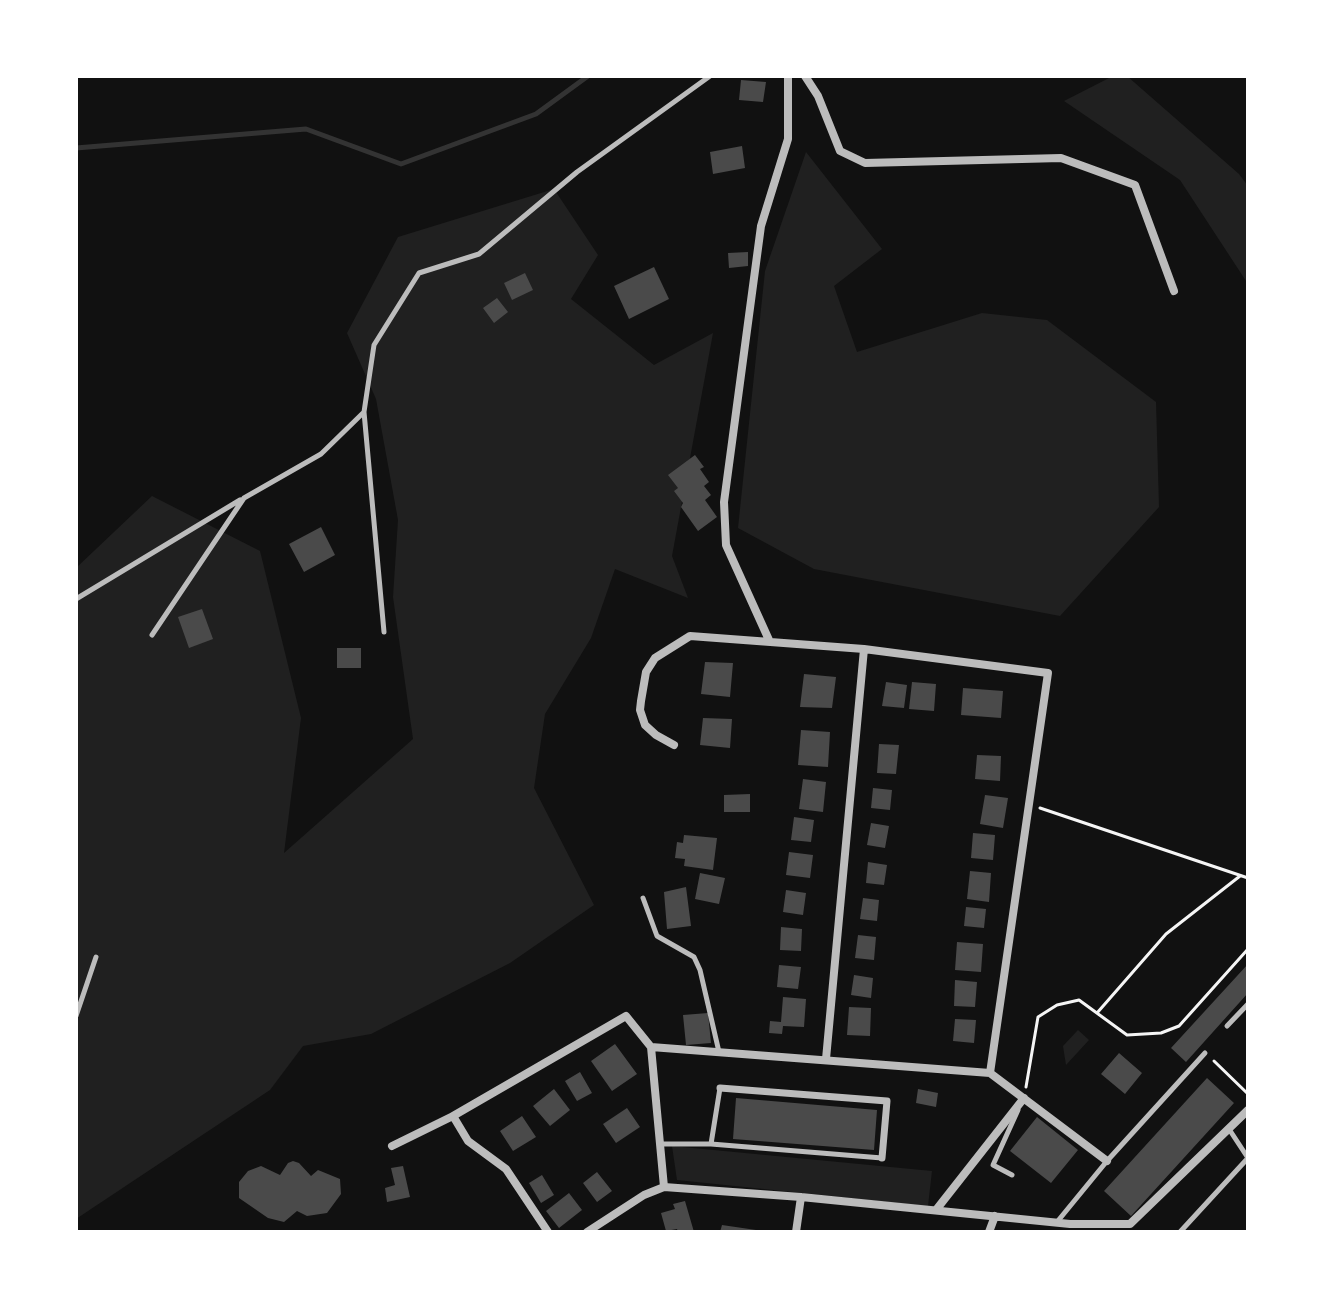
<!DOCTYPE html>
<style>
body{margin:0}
#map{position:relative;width:1324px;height:1308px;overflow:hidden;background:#111;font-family:Barlow,sans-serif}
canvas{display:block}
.frame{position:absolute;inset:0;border:78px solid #fff;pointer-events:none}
</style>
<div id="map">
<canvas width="1324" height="1308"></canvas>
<div class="frame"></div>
</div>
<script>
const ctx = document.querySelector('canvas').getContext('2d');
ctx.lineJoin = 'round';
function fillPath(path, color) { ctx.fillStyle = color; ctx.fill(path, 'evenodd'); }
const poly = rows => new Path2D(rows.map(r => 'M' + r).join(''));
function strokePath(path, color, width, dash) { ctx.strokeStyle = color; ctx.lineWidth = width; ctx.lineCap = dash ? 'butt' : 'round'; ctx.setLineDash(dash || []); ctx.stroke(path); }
fillPath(poly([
 [1113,76,1127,76,1239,174,1248,186,1248,284,1180,180,1064,101],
 [806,152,882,249,834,286,857,352,982,313,1047,320,1156,402,1159,507,1060,616,814,569,738,528,765,271],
 [554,189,598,255,571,299,654,365,713,333,672,556,688,598,615,569,591,638,545,714,534,788,594,905,510,963,371,1034,303,1046,270,1090,76,1219,76,568,152,496,260,551,301,718,284,853,413,739,393,597,398,520,376,399,347,333,398,237],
 [1078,1030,1089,1040,1066,1065,1063,1046],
 [672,1146,932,1171,928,1206,677,1180]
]), '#202020');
strokePath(poly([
 [76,148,306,129,401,164,536,114,588,76]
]), '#333', 5);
fillPath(poly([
 [741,80,766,82,763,102,739,100],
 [742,146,745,168,713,174,710,152],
 [748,252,748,266,729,268,728,253],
 [654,267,669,299,629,319,614,286],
 [525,273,533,290,512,300,504,283],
 [497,298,508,312,494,323,483,308],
 [695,455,704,467,700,469,709,482,704,486,711,495,705,500,717,517,698,531,681,507,683,503,674,491,678,488,668,475],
 [321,527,335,555,304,572,289,544],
 [202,609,213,639,189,648,178,617],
 [337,648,361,648,361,668,337,668],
 [705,662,733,663,730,697,701,694],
 [804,674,836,677,832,708,800,707],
 [886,682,907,685,904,708,882,706],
 [912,682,936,684,934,711,909,709],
 [963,688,1003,691,1001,718,961,715],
 [703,718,732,719,730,748,700,745],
 [801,730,830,732,828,767,798,765],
 [879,744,899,745,896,774,877,773],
 [977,755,1001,756,1000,781,975,779],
 [803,779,826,782,823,812,799,809],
 [873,788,892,790,890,810,871,808],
 [750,794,750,812,724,812,724,795],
 [985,795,1008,798,1003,828,980,824],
 [794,817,814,820,811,842,791,840],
 [871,823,889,826,885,848,867,845],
 [973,833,995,835,993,860,971,858],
 [684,835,717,838,713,870,684,866,685,859,675,858,677,842,683,843],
 [789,852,813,855,810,878,786,875],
 [868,862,887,865,884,885,866,883],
 [970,871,991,873,989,902,967,899],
 [700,873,725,878,719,904,695,899],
 [686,887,691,926,667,929,664,892],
 [786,890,806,893,803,915,783,912],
 [863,898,879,900,877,921,860,919],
 [966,907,986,909,984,928,964,926],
 [781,927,802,929,801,951,780,950],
 [858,935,876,937,874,960,855,958],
 [957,942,983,944,981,972,955,970],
 [1248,964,1248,993,1186,1062,1171,1048],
 [779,965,801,967,798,989,777,987],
 [854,975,873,978,871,998,851,995],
 [955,980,977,982,975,1007,954,1006],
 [783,997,806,999,804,1027,783,1026,782,1034,769,1033,770,1021,781,1022],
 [849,1007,871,1008,870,1036,847,1035],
 [708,1013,711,1043,686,1045,683,1015],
 [955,1019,976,1020,974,1043,953,1041],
 [615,1044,637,1074,612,1091,591,1061],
 [1119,1053,1142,1073,1125,1094,1101,1074],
 [580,1072,592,1093,577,1101,565,1081],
 [1207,1078,1234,1103,1131,1216,1104,1191],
 [554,1089,570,1110,550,1126,533,1106],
 [918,1089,938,1093,936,1107,916,1103],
 [736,1098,877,1110,874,1150,733,1139],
 [627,1108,640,1127,616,1143,603,1124],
 [522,1116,536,1137,513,1151,500,1131],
 [1037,1117,1078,1150,1051,1183,1010,1151],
 [293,1161,299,1163,311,1176,318,1170,340,1179,341,1194,327,1213,307,1216,297,1211,284,1222,268,1218,239,1198,239,1182,248,1171,261,1166,280,1175,288,1163],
 [403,1166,410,1197,387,1202,385,1188,395,1185,391,1168],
 [597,1172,612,1191,597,1202,583,1183],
 [542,1175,554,1195,541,1203,529,1183],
 [569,1193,582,1210,559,1228,546,1211],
 [685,1201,694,1232,678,1232,677,1229,666,1231,661,1213,675,1209,673,1204],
 [722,1225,756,1230,756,1232,720,1232]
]), '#4a4a4a');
strokePath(poly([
 [1040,808,1248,878],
 [1097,1013,1166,934,1240,876],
 [1214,1061,1248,1094],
 [1026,1087,1038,1017,1057,1005,1079,1000,1127,1035,1161,1033,1179,1026,1248,949]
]), '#f5f5f5', 3);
strokePath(poly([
 [76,599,240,500],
 [384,632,364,412,374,345,419,273,479,254,577,172,710,76],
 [152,635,244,498,321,454,363,413],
 [643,898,657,936,694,957,700,970,719,1052],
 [76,1016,96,957],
 [1227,1026,1248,1004],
 [660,1144,711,1144,882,1158],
 [711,1144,720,1088],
 [1012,1175,993,1165,1018,1110],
 [1057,1222,1107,1161,1205,1053],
 [1180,1232,1248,1158,1229,1129]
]), '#bcbcbc', 5);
strokePath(poly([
 [720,1088,887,1101,882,1158]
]), '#bcbcbc', 7);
strokePath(poly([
 [805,76,818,96,840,151,865,163,1061,158,1135,185,1174,291],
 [769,640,726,545,724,502,761,226,788,139,788,76],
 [674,745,656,735,645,725,640,710,641,701,646,672,655,658,690,636,864,649,1048,673,990,1073],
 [826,1059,864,649],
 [453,1116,468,1141,506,1169,548,1232],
 [392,1146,453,1116,626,1016,651,1047],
 [664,1187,651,1047,990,1073,1107,1161],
 [936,1210,1024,1098],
 [587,1232,644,1195,664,1187,801,1197,1070,1224,1130,1224,1248,1110],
 [796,1232,801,1197],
 [989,1232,995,1216]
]), '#bcbcbc', 8);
</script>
